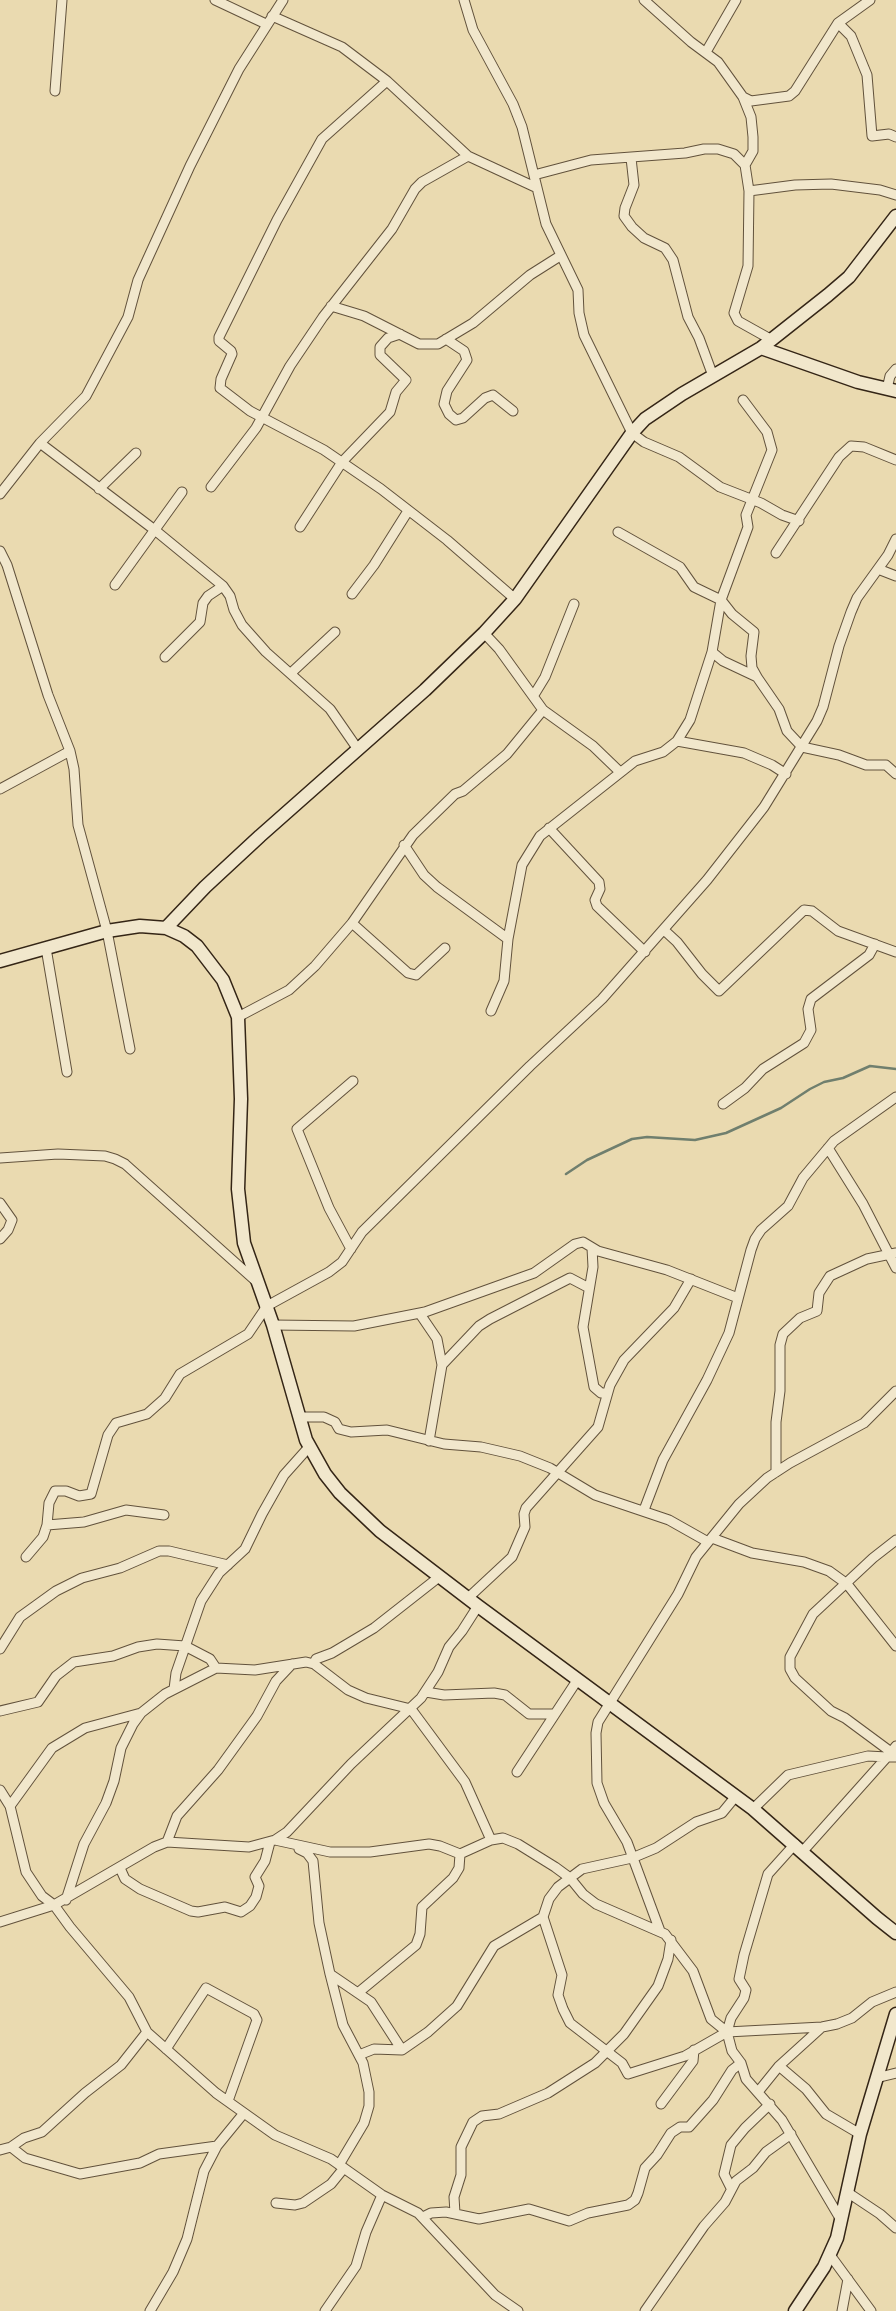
<!DOCTYPE html>
<style>
body{margin:0}
canvas{display:block;background:#eadab0}
</style>
<canvas width="896" height="2311"></canvas>
<script>
const ctx = document.querySelector('canvas').getContext('2d');
ctx.lineJoin = 'round';
const poly = rows => new Path2D(rows.map(r => 'M' + r).join(''));
function strokePath(path, color, width, dash) { ctx.strokeStyle = color; ctx.lineWidth = width; ctx.lineCap = dash ? 'butt' : 'round'; ctx.setLineDash(dash || []); ctx.stroke(path); }
strokePath(poly([
 [566,1174,587,1160,632,1139,647,1137,695,1140,726,1133,781,1108,810,1089,824,1082,843,1078,870,1066,896,1069]
]), '#707f6e', 2.5);
const street = poly([
 [215,0,266,24],
 [464,0,473,30,513,104,522,127,546,224,578,290,579,313,584,335,632,433,644,442,679,457,720,487,761,503,782,515,799,521],
 [644,0,691,42,718,62,743,97,751,101,789,96,795,91,838,23,870,0],
 [272,16,342,47,387,81,468,156,535,187],
 [838,23,851,36,867,75,872,136,889,134,896,137],
 [706,52,736,0],
 [387,81,322,139,277,220,219,337,219,341,231,351,232,354,221,379,220,388,250,411,324,450,381,489,447,540,515,599],
 [55,91,62,0],
 [743,97,751,117,753,137,753,151,745,165],
 [631,158,634,185,625,208,624,216,632,227,644,238,665,248,673,260,688,317,699,338,713,376],
 [534,175,591,160,685,153,704,149,718,149,734,154,745,165,749,191,748,266,734,313,738,321,772,340],
 [749,191,795,185,831,184,880,190,896,195],
 [331,306,364,316,419,344,438,344,473,323,530,275,560,256],
 [446,339,464,351,467,360,447,391,444,404,449,414,456,420,463,418,485,398,493,395,513,411],
 [887,389,890,376,896,369],
 [40,443,156,531,223,586,230,596,234,610,242,625,266,652,330,709,357,748],
 [211,487,256,428,290,366,323,317,392,229,415,189,422,182,468,156],
 [99,489,136,453],
 [0,494,40,443,86,396,128,317,138,280,190,166,239,69,283,0],
 [300,527,342,462,390,412,396,392,406,380,380,355,380,347,388,338,400,334],
 [618,532,680,567,694,587,721,600,732,614,754,632,751,656,752,668,757,677],
 [0,551,7,565,48,695,70,751,74,769,78,825,107,931,130,1049],
 [776,553,839,457,851,446,864,447,896,460],
 [878,569,896,576],
 [115,585,182,492],
 [352,594,374,565,408,511],
 [484,633,499,649,543,710,593,746,620,772],
 [712,652,723,661,757,677,779,709,787,731,802,747,839,755,866,765,886,765,896,774],
 [165,657,200,622,203,603,208,596,223,586],
 [291,673,335,632],
 [534,695,545,677,574,604],
 [677,741,690,720,712,652,721,600,748,527,746,515,772,450,767,432,743,400],
 [0,789,70,751],
 [549,828,599,882,600,889,595,900,597,906,645,952],
 [404,845,424,875,437,887,508,939],
 [352,923,408,973,416,975,445,948],
 [664,930,677,942,702,974,719,991,804,910,812,911,838,931,896,952],
 [46,948,67,1072],
 [491,1011,504,981,508,939,522,865,540,836,635,761,663,752,677,741,744,753,772,765,786,774],
 [238,1017,289,990,315,966,352,923,413,835,455,794,463,791,507,754,543,710],
 [723,1104,745,1088,763,1069,804,1043,811,1030,808,1009,811,999,869,955,875,944],
 [828,1148,863,1204,896,1268],
 [0,1158,58,1154,105,1156,115,1159,125,1164,258,1283],
 [0,1203,12,1220,8,1230,0,1239],
 [592,1248,593,1267,583,1327,594,1387,601,1393,607,1393],
 [351,1249,329,1208,297,1129,353,1081],
 [420,1314,437,1339,442,1365,429,1441],
 [273,1325,354,1326,425,1312,534,1273,575,1244,583,1242,598,1251,667,1270,738,1298],
 [442,1365,479,1326,490,1319,570,1278,589,1288],
 [300,1417,324,1417,335,1422,339,1429,351,1432,387,1430,444,1444,481,1447,520,1456,550,1468,595,1495,669,1520,708,1542],
 [776,1472,776,1422,780,1391,780,1345,783,1334,800,1318,817,1311,819,1293,830,1276,867,1259,896,1253],
 [644,1510,663,1460,707,1380,729,1333,751,1250,755,1239,761,1230,788,1206,803,1178,834,1141,896,1097],
 [47,1525,84,1522,126,1510,164,1515],
 [712,1538,752,1553,804,1562,829,1571,847,1584,896,1646],
 [26,1557,43,1537,47,1525,49,1503,55,1491,66,1491,79,1496,91,1494,108,1435,116,1423,147,1414,165,1398,180,1374,248,1334,267,1306,329,1272,342,1262,362,1232,530,1066,602,999,707,880,764,807,817,721,823,707,839,646,851,612,857,598,888,555,896,539],
 [468,1598,512,1557,525,1527,524,1514,526,1508,598,1427,610,1385,624,1360,674,1308,691,1279],
 [0,1649,20,1617,56,1591,82,1578,120,1568,159,1551,169,1551,228,1565],
 [314,1664,316,1659,332,1653,374,1628,439,1577],
 [174,1689,176,1673,201,1601,219,1573,245,1549,262,1514,284,1475,309,1447],
 [426,1692,444,1695,494,1693,505,1695,529,1714,555,1714],
 [0,1711,38,1702,56,1676,74,1662,113,1656,138,1647,157,1644,185,1646,210,1659,216,1668],
 [891,1752,845,1718,831,1711,795,1678,790,1669,790,1657,813,1614,873,1558,896,1540],
 [517,1772,578,1679],
 [0,1790,10,1806,26,1872,42,1896,54,1905,70,1927,129,1997,147,2032,216,2093,275,2135,331,2159,382,2195,418,2213,495,2295,518,2311],
 [10,1806,52,1748,85,1728,141,1713],
 [753,1809,788,1775,868,1756,887,1757,896,1746],
 [275,1840,330,1852,370,1852,429,1844,440,1846,460,1854,491,1840,503,1838,518,1844,555,1867,570,1878,583,1894,596,1904,665,1934,693,1971,711,2019,727,2032,822,2027,837,2024,852,2018,872,2002,896,1992],
 [167,1842,177,1816,218,1770,257,1716,276,1681,292,1664],
 [795,1844,768,1874,744,1955,739,1979,746,1990,744,1998,731,2018,727,2032,732,2051,741,2063,746,2079,782,2120,841,2220],
 [299,1849,307,1853,313,1861,319,1923,330,1974,343,2025,363,2063,369,2092,369,2106,364,2123,339,2165],
 [803,1851,887,1757,896,1757],
 [120,1868,125,1879,140,1889,191,1911,198,1912,225,1907,241,1912,250,1906,256,1897,259,1886,255,1877,265,1861,270,1842],
 [66,1900,84,1844,106,1803,114,1781,121,1748,133,1724,141,1713,165,1694,216,1668,255,1670,306,1662,314,1664,348,1690,366,1698,411,1709,465,1782,491,1840],
 [543,1917,562,1975,558,1995,563,2009,570,2023,622,2063,628,2074,685,2056,727,2032],
 [0,1922,54,1905,154,1847,167,1842,249,1847,275,1840,287,1832,351,1764,421,1698,438,1672,449,1647,462,1631,478,1606],
 [660,1931,627,1842,604,1803,597,1783,596,1733,598,1722,678,1594,696,1557,739,1504,767,1478,790,1463,864,1423,896,1391],
 [330,1974,371,2002,402,2050],
 [359,1992,416,1945,420,1934,422,1907,453,1878,459,1868,460,1854],
 [166,2049,206,1988,254,2014,257,2020,228,2101],
 [359,2055,374,2049,402,2050,428,2032,457,2006,494,1946,543,1917,549,1899,558,1887,582,1869,632,1858,656,1848,696,1822,722,1813,736,1796],
 [779,2066,806,2089,826,2114,860,2134],
 [876,2078,896,2073],
 [758,2092,779,2066,822,2027],
 [661,2104,693,2061,694,2050],
 [11,2147,25,2158,80,2174,140,2163,159,2154,217,2146],
 [0,2150,11,2147,24,2138,42,2132,85,2093,121,2065,147,2032],
 [731,2188,724,2174,731,2145,745,2128,770,2104],
 [847,2192,880,2214,896,2228],
 [276,2203,295,2205,303,2203,331,2184,344,2168],
 [455,2213,454,2197,461,2175,461,2147,473,2122,482,2116,499,2114,548,2093,595,2063,624,2034,658,1986,668,1959,671,1940],
 [423,2217,431,2213,446,2212,479,2219,529,2209,569,2221,588,2213,628,2205,635,2200,638,2193,645,2168,657,2155,671,2133,680,2127,689,2127,713,2100,732,2070,741,2063],
 [830,2255,871,2311],
 [150,2311,173,2272,187,2239,204,2171,217,2146,244,2113],
 [325,2311,356,2266,366,2232,382,2195],
 [645,2311,704,2226,725,2202,736,2181,753,2168,766,2152,791,2134],
 [842,2311,848,2279]
]);
const secondary = poly([
 [761,348,858,382,896,391],
 [166,928,205,887,260,836,425,690,484,633,515,599,632,433,645,419,682,394,761,348,828,295,849,277,896,216],
 [0,961,107,931,140,926,166,928,184,936,197,946,223,980,238,1017,241,1099,238,1189,244,1243,273,1325,306,1440,325,1474,340,1493,380,1531,478,1606,753,1809,877,1918,896,1933],
 [795,2311,824,2267,837,2238,860,2134,896,2014]
]);
strokePath(street, '#62523c', 11);
strokePath(secondary, '#342516', 15);
strokePath(street, '#f1e7cc', 9);
strokePath(secondary, '#f1e7cc', 12);
</script>
